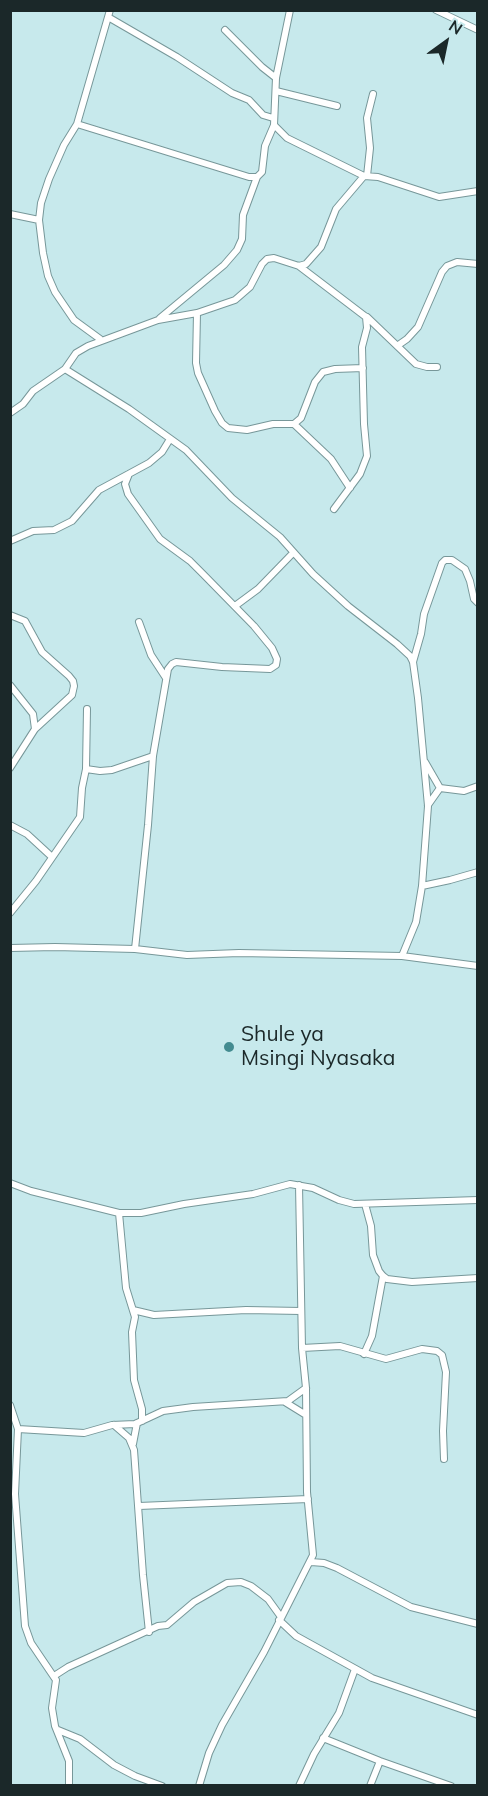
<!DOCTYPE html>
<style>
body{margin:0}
#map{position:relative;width:488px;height:1796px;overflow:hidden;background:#c7e9ec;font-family:Mulish,sans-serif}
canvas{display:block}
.frame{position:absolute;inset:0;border:12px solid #1b2829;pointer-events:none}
.north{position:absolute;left:416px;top:12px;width:60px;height:60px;-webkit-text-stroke:4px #c7e9ec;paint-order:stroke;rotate:33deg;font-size:16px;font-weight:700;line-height:24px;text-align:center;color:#1b2829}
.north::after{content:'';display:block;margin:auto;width:21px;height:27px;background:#1b2829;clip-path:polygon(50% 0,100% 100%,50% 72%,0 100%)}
</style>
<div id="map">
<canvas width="488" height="1796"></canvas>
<div class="frame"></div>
<div class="north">N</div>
</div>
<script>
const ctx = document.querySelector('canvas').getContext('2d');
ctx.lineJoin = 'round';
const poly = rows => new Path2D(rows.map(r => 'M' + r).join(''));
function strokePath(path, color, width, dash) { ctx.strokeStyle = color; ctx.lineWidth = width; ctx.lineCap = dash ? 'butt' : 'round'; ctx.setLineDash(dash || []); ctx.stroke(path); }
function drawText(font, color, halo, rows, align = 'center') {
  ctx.font = font + ' Mulish,sans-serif'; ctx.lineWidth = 4.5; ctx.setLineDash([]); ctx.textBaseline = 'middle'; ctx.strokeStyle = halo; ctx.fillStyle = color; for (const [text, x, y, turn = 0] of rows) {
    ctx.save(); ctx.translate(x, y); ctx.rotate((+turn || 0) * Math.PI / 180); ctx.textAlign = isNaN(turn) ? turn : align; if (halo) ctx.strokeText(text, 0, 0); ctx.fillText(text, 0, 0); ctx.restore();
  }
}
const minor = poly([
 [290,10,276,78,274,125,287,138,364,176],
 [436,10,478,30],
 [108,17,177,57,232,93,249,100,263,115,273,118],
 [225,30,262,67,276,78],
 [276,91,337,106],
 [77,124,249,177,257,177,262,172,265,146,274,125],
 [367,176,370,148,367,118,373,94],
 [10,214,39,220],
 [299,266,366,317,367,328,362,347,364,424,367,456,360,474,334,509],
 [197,313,196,363,198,373,215,411,222,423,228,428,247,430,273,424,294,424,301,418,315,382,323,372,335,369,363,368],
 [367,317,416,364,427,367,437,367],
 [160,318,224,265,237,250,242,239,243,215,257,177],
 [100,339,74,320,55,292,48,276,43,253,39,220,41,203,49,179,64,145,77,124,110,10],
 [397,346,407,339,418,327,442,272,447,266,457,262,478,264],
 [65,369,129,409,186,450,232,498,280,537,313,574,348,606,397,644,410,656,413,662,418,698,428,806,422,886,416,922,402,956],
 [10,413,23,404,33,391,65,369,76,353,88,346,158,320,197,313,235,300,250,287,262,264,267,259,274,258,299,266,306,264,321,247,336,209,364,176,378,177,439,197,478,191],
 [294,424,331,459,350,488],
 [129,474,125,484,128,494,160,539,190,561,203,574,254,626,272,648,277,659,276,665,270,669,222,667,176,662,172,664,168,669,153,756,148,825,135,949],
 [10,541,33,531,54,530,72,521,99,490,149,463,162,452,170,439],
 [235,606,258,589,293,553],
 [10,615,25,621,42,652,69,676,73,681,74,686,72,695,35,729,10,768],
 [139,622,151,655,166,678],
 [413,662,421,634,424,614,442,563,445,560,452,560,465,569,470,581,474,599,478,603],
 [10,685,33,714,35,729],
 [425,762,440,788,464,791,478,786],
 [86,769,100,771,112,770,153,756],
 [428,805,440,788],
 [10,825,27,834,52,857],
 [422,886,450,880,478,872],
 [10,913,36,881,80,817,82,788,86,769,87,709],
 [10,948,55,947,135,949,187,955,239,953,402,956,478,966],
 [10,1183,31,1191,119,1213,141,1213,184,1204,253,1194,290,1184,313,1188,339,1200,354,1204,478,1200],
 [365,1204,371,1226,373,1255,379,1271,383,1276,387,1279,412,1282,478,1278],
 [119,1213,126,1288,135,1317,132,1332,134,1380,142,1409,142,1421],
 [133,1310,154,1315,246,1310,301,1311],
 [302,1348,340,1346,386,1359,422,1349,437,1351,442,1355,446,1372,443,1431,444,1459],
 [364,1354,372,1336,383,1276],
 [285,1402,306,1415],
 [10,1405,18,1429,15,1494,25,1626,31,1643,56,1680,52,1708,55,1726,69,1761,69,1786],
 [114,1425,129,1438,134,1450,143,1575,149,1632],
 [18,1429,84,1433,112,1425,135,1424,163,1411,193,1407,288,1401,306,1388],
 [133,1444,137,1423],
 [139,1506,308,1499],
 [311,1562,324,1563,337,1568,411,1607,478,1624],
 [279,1620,296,1636,372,1678,478,1715],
 [54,1676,68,1667,158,1626,167,1625,194,1602,227,1583,241,1582,251,1586,268,1599,281,1617],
 [58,1730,80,1739,114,1765,135,1776,162,1786],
 [323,1738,380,1761,451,1786],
 [199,1786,209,1753,222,1725,264,1652,313,1555,307,1492,306,1388,302,1348,299,1185],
 [299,1786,314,1754,339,1713,355,1669],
 [370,1786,380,1761]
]);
strokePath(minor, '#779799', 8);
strokePath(minor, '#fff', 6);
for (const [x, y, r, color] of [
 [229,1047,6,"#438b90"]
]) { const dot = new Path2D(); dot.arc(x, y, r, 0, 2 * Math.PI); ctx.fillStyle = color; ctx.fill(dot); strokePath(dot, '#c7e9ec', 2); }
drawText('21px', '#1b2829', '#c7e9ec', [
 ["Shule ya",241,1035],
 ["Msingi Nyasaka",241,1059]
], 'left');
</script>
